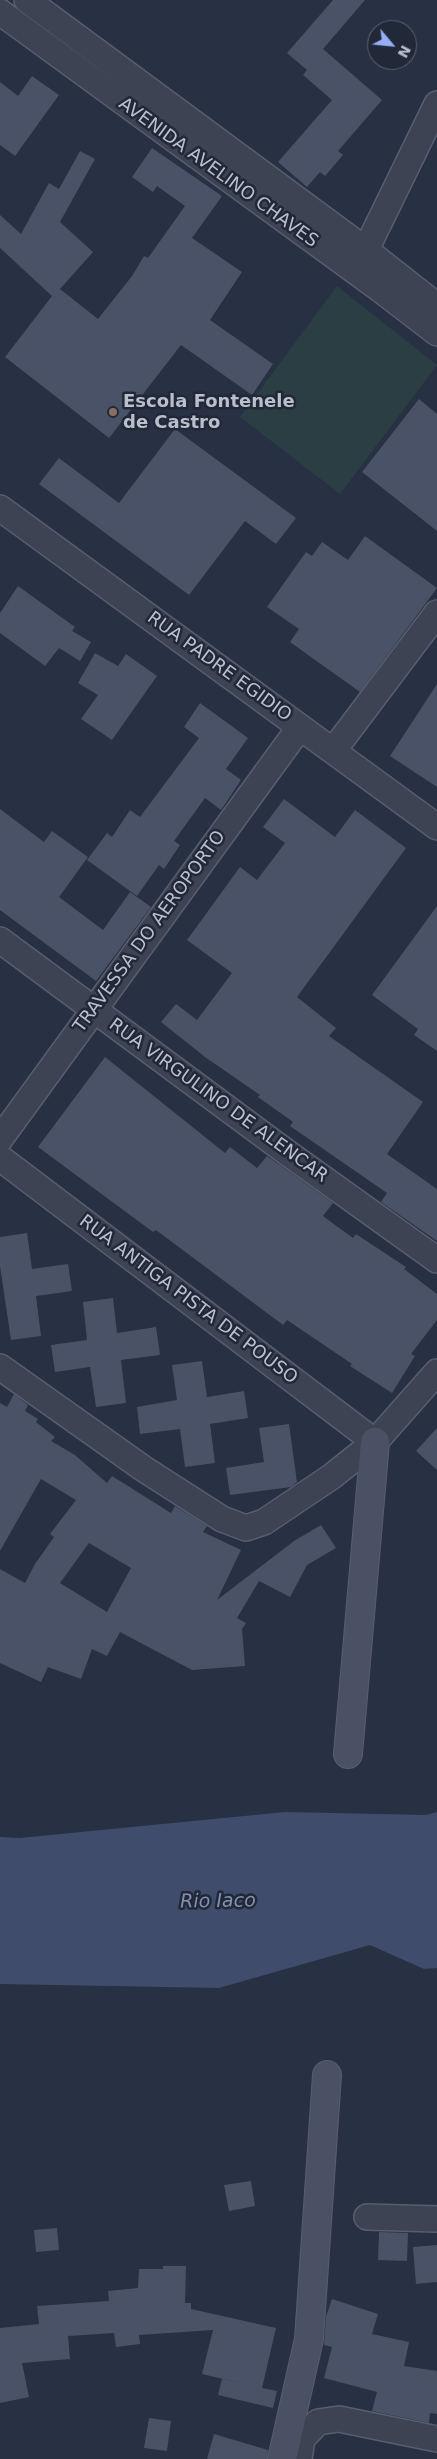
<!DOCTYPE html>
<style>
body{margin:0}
#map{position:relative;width:437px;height:2459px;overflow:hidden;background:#283043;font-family:"DejaVu Sans",sans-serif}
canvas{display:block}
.north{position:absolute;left:367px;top:20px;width:50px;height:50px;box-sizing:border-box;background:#212838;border:1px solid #5e6473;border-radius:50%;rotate:118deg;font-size:14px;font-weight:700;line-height:20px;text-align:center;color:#babfcc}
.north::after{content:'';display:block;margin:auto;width:18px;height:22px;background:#96aef5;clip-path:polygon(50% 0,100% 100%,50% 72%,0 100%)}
</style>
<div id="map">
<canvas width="437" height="2459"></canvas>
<div class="north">N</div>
</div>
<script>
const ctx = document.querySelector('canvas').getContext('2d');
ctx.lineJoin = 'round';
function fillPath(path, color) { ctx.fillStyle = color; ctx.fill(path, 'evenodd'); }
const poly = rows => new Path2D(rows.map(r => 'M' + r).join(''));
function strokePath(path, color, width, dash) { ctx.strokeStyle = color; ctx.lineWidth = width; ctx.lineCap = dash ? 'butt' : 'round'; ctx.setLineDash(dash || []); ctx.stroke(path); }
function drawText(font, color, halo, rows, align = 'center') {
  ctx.font = font + ' "DejaVu Sans",sans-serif'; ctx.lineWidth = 5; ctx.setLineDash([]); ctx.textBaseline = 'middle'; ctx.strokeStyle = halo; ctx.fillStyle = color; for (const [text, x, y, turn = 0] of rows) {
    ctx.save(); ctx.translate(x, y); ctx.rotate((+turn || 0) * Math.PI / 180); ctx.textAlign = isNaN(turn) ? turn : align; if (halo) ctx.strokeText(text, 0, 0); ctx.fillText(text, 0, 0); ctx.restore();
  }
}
fillPath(poly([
 [337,286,437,365,340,494,240,417]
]), '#2a3e44');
fillPath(poly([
 [285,1812,426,1815,437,1812,437,1968,424,1969,370,1945,219,1988,0,1984,0,1837,20,1838]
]), '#3f4c6b');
fillPath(poly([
 [333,0,365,0,323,49,382,100,338,151,343,155,325,176,320,172,307,187,278,162,332,100,303,75,307,70,287,53],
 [32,76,59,95,15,156,0,145,0,82,18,96],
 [152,148,222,196,192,238,242,272,210,320,273,364,252,395,181,345,109,438,5,357,52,296,0,248,0,215,21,234,49,183,59,189,80,151,95,159,60,222,93,252,60,289,98,319,132,276,144,256,148,258,185,206,157,186,153,192,132,177],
 [419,399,437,414,437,531,362,472],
 [175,429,296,518,276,544,245,521,189,595,39,484,59,458,119,503],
 [365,536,437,588,360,692,290,642,299,629,267,607,306,552,312,556,322,542,348,560],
 [18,586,75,627,72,631,91,642,80,661,59,648,45,666,0,633,0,613],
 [95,653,118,666,126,654,157,676,112,740,81,719,98,695,78,683],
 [437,684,437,787,390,756],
 [200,703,248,738,226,769,241,780,221,810,205,798,174,841,180,845,164,869,159,865,137,896,87,860,107,833,112,837,130,810,140,817,199,738,184,727],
 [284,799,335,837,355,810,406,848,297,997,336,1028,329,1036,423,1102,387,1154,437,1189,437,1241,381,1202,387,1193,290,1126,293,1122,258,1097,260,1095,205,1057,161,1022,176,1004,197,1020,232,973,187,940,240,867,257,880,285,843,263,827],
 [0,809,44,842,52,831,88,857,59,897,103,930,130,892,151,907,96,981,0,910],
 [437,906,437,1051,414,1035,418,1029,372,995],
 [105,1057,225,1153,230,1147,257,1168,267,1156,333,1203,323,1216,353,1238,356,1234,406,1267,404,1269,437,1294,437,1320,411,1354,415,1356,392,1393,350,1366,352,1364,287,1320,283,1325,156,1230,153,1232,38,1147],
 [27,1233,32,1269,68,1264,72,1291,36,1296,41,1336,11,1340,0,1266,0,1237],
 [113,1298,117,1333,156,1327,160,1355,121,1360,126,1403,96,1407,90,1367,55,1372,51,1345,87,1340,83,1302],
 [202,1361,207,1397,244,1391,248,1418,210,1424,215,1463,185,1467,180,1429,140,1434,137,1407,177,1400,172,1365],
 [14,1394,28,1405,25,1411,38,1419,36,1422,55,1437,51,1441,75,1455,107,1483,112,1476,171,1513,175,1506,207,1526,203,1532,241,1550,217,1600,294,1541,321,1525,336,1548,307,1565,290,1597,259,1581,237,1618,246,1623,242,1629,245,1666,192,1670,120,1632,107,1656,92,1649,81,1679,48,1667,41,1682,0,1663,0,1569,25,1583,35,1564,54,1537,50,1534,76,1500,41,1479,0,1551,0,1403,7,1407],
 [89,1543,131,1568,107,1612,60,1583],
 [289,1424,297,1482,291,1487,230,1495,226,1468,264,1462,259,1428],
 [437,1428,437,1470,416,1451],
 [251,2181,255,2206,229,2211,224,2185],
 [57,2228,59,2250,36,2252,34,2230],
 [379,2232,408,2233,407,2261,378,2260],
 [437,2245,437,2282,416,2284,413,2247],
 [163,2266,186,2266,185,2303,191,2303,191,2309,276,2328,262,2388,277,2391,273,2408,218,2395,222,2379,244,2384,202,2374,213,2330,139,2335,140,2344,116,2347,114,2333,68,2336,70,2359,22,2363,29,2397,0,2403,0,2328,39,2324,37,2306,109,2301,108,2291,138,2288,139,2269,163,2269],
 [332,2299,378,2314,372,2334,409,2342,404,2366,437,2371,437,2414,430,2413,429,2423,372,2411,377,2392,324,2378,332,2347,324,2345,326,2317],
 [149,2418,171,2421,167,2451,144,2448],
 [214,2434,268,2450,267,2459,207,2459]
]), '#4a5267');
const street = poly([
 [27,0,367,251,437,306],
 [0,12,381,290,437,333],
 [358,266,437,104],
 [0,508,437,827],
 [333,751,437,613],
 [0,940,289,1154,437,1260],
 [0,1139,300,727],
 [0,1158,375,1442],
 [0,1367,144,1469,222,1519,246,1528,264,1522,331,1477,375,1442,437,1372],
 [367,2217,437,2219],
 [299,2459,302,2439,318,2422,339,2419,437,2439]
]);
const secondary = poly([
 [348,1754,375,1442],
 [282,2459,309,2339,327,2075]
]);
strokePath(street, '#585e6d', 28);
strokePath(secondary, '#585e6d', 30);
strokePath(street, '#3d4353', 25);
strokePath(secondary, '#4b5165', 28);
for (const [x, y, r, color] of [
 [113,412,5,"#8d6e63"]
]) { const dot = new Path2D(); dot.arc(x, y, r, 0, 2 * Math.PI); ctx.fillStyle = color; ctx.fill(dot); strokePath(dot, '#212838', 2); }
drawText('18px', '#babfcc', '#212838', [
 ["AVENIDA AVELINO CHAVES",218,173,36],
 ["RUA PADRE EGIDIO",219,667,36],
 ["TRAVESSA DO AEROPORTO",150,932,-54],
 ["RUA VIRGULINO DE ALENCAR",218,1101,36],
 ["RUA ANTIGA PISTA DE POUSO",188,1300,37]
]);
drawText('bold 18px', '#babfcc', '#212838', [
 ["Escola Fontenele",123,402],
 ["de Castro",123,423]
], 'left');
drawText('italic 19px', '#8390b2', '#212838', [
 ["Rio Iaco",218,1902,-1]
]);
</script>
